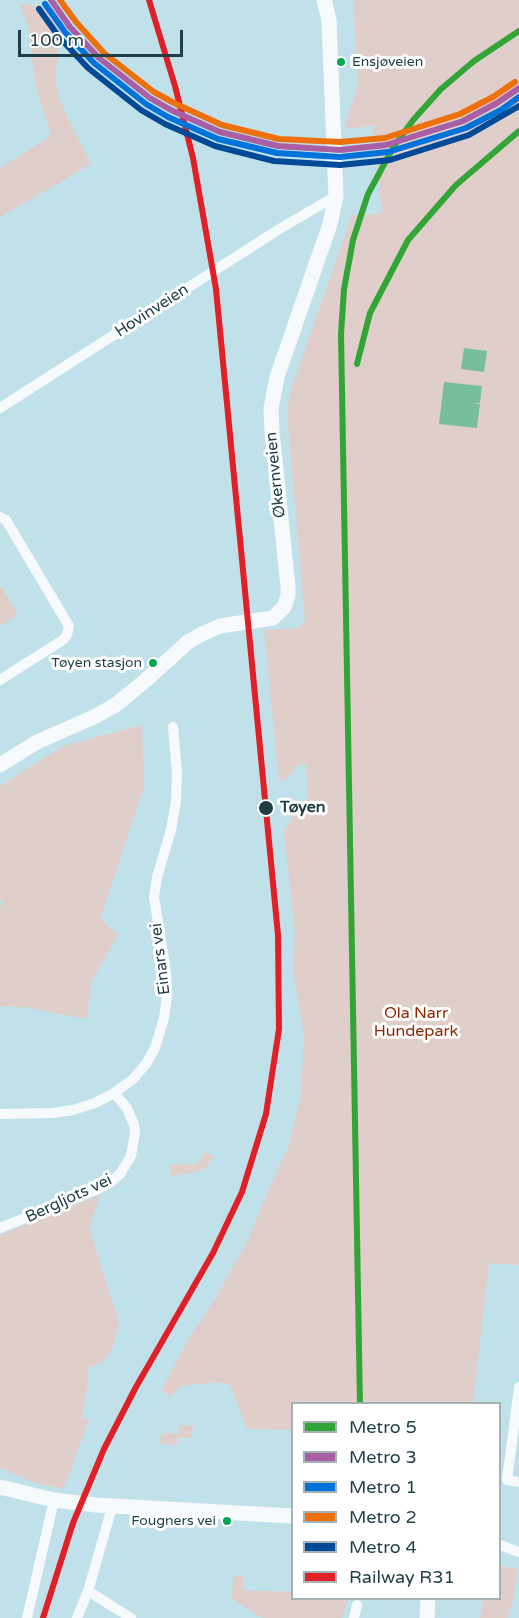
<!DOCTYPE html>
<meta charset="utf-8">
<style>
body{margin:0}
#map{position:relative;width:519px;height:1618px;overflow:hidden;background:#c1e1ea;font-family:"Varela Round",sans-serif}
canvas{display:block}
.legend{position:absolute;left:291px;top:1402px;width:210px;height:198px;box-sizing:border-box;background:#fff;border:2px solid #a5b2b5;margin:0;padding:8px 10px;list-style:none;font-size:18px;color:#1f3e46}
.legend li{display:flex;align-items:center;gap:12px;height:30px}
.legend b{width:30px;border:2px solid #a5b2b5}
.scale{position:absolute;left:18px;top:30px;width:165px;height:27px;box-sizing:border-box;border:3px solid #1f3e46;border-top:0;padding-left:8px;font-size:18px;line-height:21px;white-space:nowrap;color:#1f3e46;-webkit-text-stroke:4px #fff;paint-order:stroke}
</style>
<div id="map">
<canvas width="519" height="1618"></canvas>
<ul class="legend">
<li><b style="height:8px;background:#31a536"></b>Metro 5</li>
<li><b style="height:8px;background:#a85fa5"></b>Metro 3</li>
<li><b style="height:8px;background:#0073db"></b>Metro 1</li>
<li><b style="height:8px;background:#ec700c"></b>Metro 2</li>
<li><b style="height:8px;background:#004a98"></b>Metro 4</li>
<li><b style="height:8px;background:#df2027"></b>Railway R31</li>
</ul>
<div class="scale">100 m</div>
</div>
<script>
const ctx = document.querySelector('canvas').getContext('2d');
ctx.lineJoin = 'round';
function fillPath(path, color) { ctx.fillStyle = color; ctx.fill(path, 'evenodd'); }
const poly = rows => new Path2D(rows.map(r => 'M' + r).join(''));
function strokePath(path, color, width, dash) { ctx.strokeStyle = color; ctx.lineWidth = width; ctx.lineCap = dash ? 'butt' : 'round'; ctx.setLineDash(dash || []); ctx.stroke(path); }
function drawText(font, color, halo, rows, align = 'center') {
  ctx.font = font + ' "Varela Round",sans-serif'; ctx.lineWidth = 6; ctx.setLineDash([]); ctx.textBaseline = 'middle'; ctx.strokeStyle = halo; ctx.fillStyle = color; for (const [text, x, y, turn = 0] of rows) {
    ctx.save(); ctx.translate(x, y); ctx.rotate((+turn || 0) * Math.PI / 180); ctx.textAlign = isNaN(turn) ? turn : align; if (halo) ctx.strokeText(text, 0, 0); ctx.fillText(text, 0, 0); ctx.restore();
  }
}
fillPath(poly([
 [353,0,519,0,519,1265,489,1263,473,1403,292,1404,292,1430,247,1429,230,1385,221,1382,180,1386,171,1396,161,1391,189,1338,215,1299,246,1244,266,1196,288,1148,301,1095,304,1036,293,970,295,932,284,832,298,806,308,804,306,763,297,767,285,780,279,781,264,630,299,628,305,620,287,413,290,392,352,215,382,213,373,126,344,129,358,85],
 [20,4,64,8,55,77,58,95,67,117,91,164,0,217,0,168,51,136,35,84,28,26],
 [0,586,17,612,16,616,0,626],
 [142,725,144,786,101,917,106,925,118,934,92,981,86,1019,30,1008,0,1006,0,907,3,903,0,899,0,786,63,746],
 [205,1152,214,1156,206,1167,198,1172,171,1176,170,1165,196,1164],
 [100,1195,89,1228,119,1322,113,1347,103,1362,88,1368,87,1389,82,1417,89,1420,66,1482,61,1489,35,1483,0,1468,0,1235],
 [179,1425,193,1426,192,1438,178,1438,177,1445,160,1444,161,1433,178,1434],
 [500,1566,517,1569,512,1607,509,1610,508,1618,480,1618,483,1599,500,1598],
 [233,1576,243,1576,243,1590,292,1592,292,1598,348,1599,342,1618,262,1618,232,1599]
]), '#dfceca');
fillPath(poly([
 [464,348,487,351,484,372,461,369],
 [444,382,482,386,480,403,472,403,480,404,477,428,439,424]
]), '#77be9e');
strokePath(poly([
 [0,408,281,228,336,196],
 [0,517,6,520,69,626,67,635,63,640,0,680],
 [0,1114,53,1113,73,1110,95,1103,114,1093,133,1079,146,1064,155,1048,164,1018,167,995,166,973,154,897,157,877,171,830,176,801,177,773,173,727],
 [0,1228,100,1188,111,1182,120,1174,131,1156,135,1133,134,1125,127,1108,114,1093],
 [519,1387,507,1480,519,1482],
 [500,1545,519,1552],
 [88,1591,131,1618],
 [27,1618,54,1500],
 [77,1618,88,1591,112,1507],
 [354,1618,357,1605]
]), '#f6fafc', 10);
strokePath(poly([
 [0,765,37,742,96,716,117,704,146,680,188,642,202,634,220,626,273,618,284,607,288,596,288,587,272,431,271,408,277,377,330,224,336,196,329,20,324,0],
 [0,1487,54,1500,96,1505,292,1516],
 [427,1618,428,1598]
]), '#f6fafc', 15);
strokePath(poly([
 [43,1618,73,1523,104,1449,136,1387,213,1253,242,1192,266,1114,279,1029,278,935,216,289,193,158,175,86,149,0]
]), '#df2027', 6);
strokePath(poly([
 [357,364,370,313,408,240,456,185,519,131],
 [360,1404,341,334,344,289,353,240,368,194,394,146,414,119,441,89,474,61,519,31]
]), '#31a536', 6);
strokePath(poly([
 [51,0,70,27,99,58,150,98,171,110,220,132,278,146,340,150,386,145,463,121,497,103,519,88]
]), '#a85fa5', 6);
strokePath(poly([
 [45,4,65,32,94,63,146,104,168,117,218,139,277,153,340,157,388,152,466,128,501,110,519,97]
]), '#0073db', 6);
strokePath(poly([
 [60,0,76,22,104,53,154,92,174,103,222,125,279,139,340,142,385,138,460,114,493,97,515,82]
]), '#ec700c', 6);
strokePath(poly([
 [39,9,59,37,88,68,141,110,165,124,215,146,274,161,340,165,390,160,469,135,519,106]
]), '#004a98', 6);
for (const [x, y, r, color] of [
 [341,62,5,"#00a651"],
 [153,663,5,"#00a651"],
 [266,808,8,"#1f3e46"],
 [227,1521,5,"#00a651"]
]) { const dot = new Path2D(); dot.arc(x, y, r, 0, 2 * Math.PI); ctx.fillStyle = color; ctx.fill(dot); strokePath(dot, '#fff', 2); }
drawText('14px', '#1f3e46', '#fff', [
 ["Ensjøveien",352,62,"left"],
 ["Tøyen stasjon",142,663],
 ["Fougners vei",216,1521]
], 'right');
drawText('16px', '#1f3e46', '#fff', [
 ["Hovinveien",152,311,-33],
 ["Økernveien",276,475,-96],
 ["Einars vei",161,959,-97],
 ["Bergljots vei",69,1199,-25]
]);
drawText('bold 16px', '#1f3e46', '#fff', [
 ["Tøyen",280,808]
], 'left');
drawText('16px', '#8f2904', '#fff', [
 ["Ola Narr",416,1014],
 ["Hundepark",416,1032]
]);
</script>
